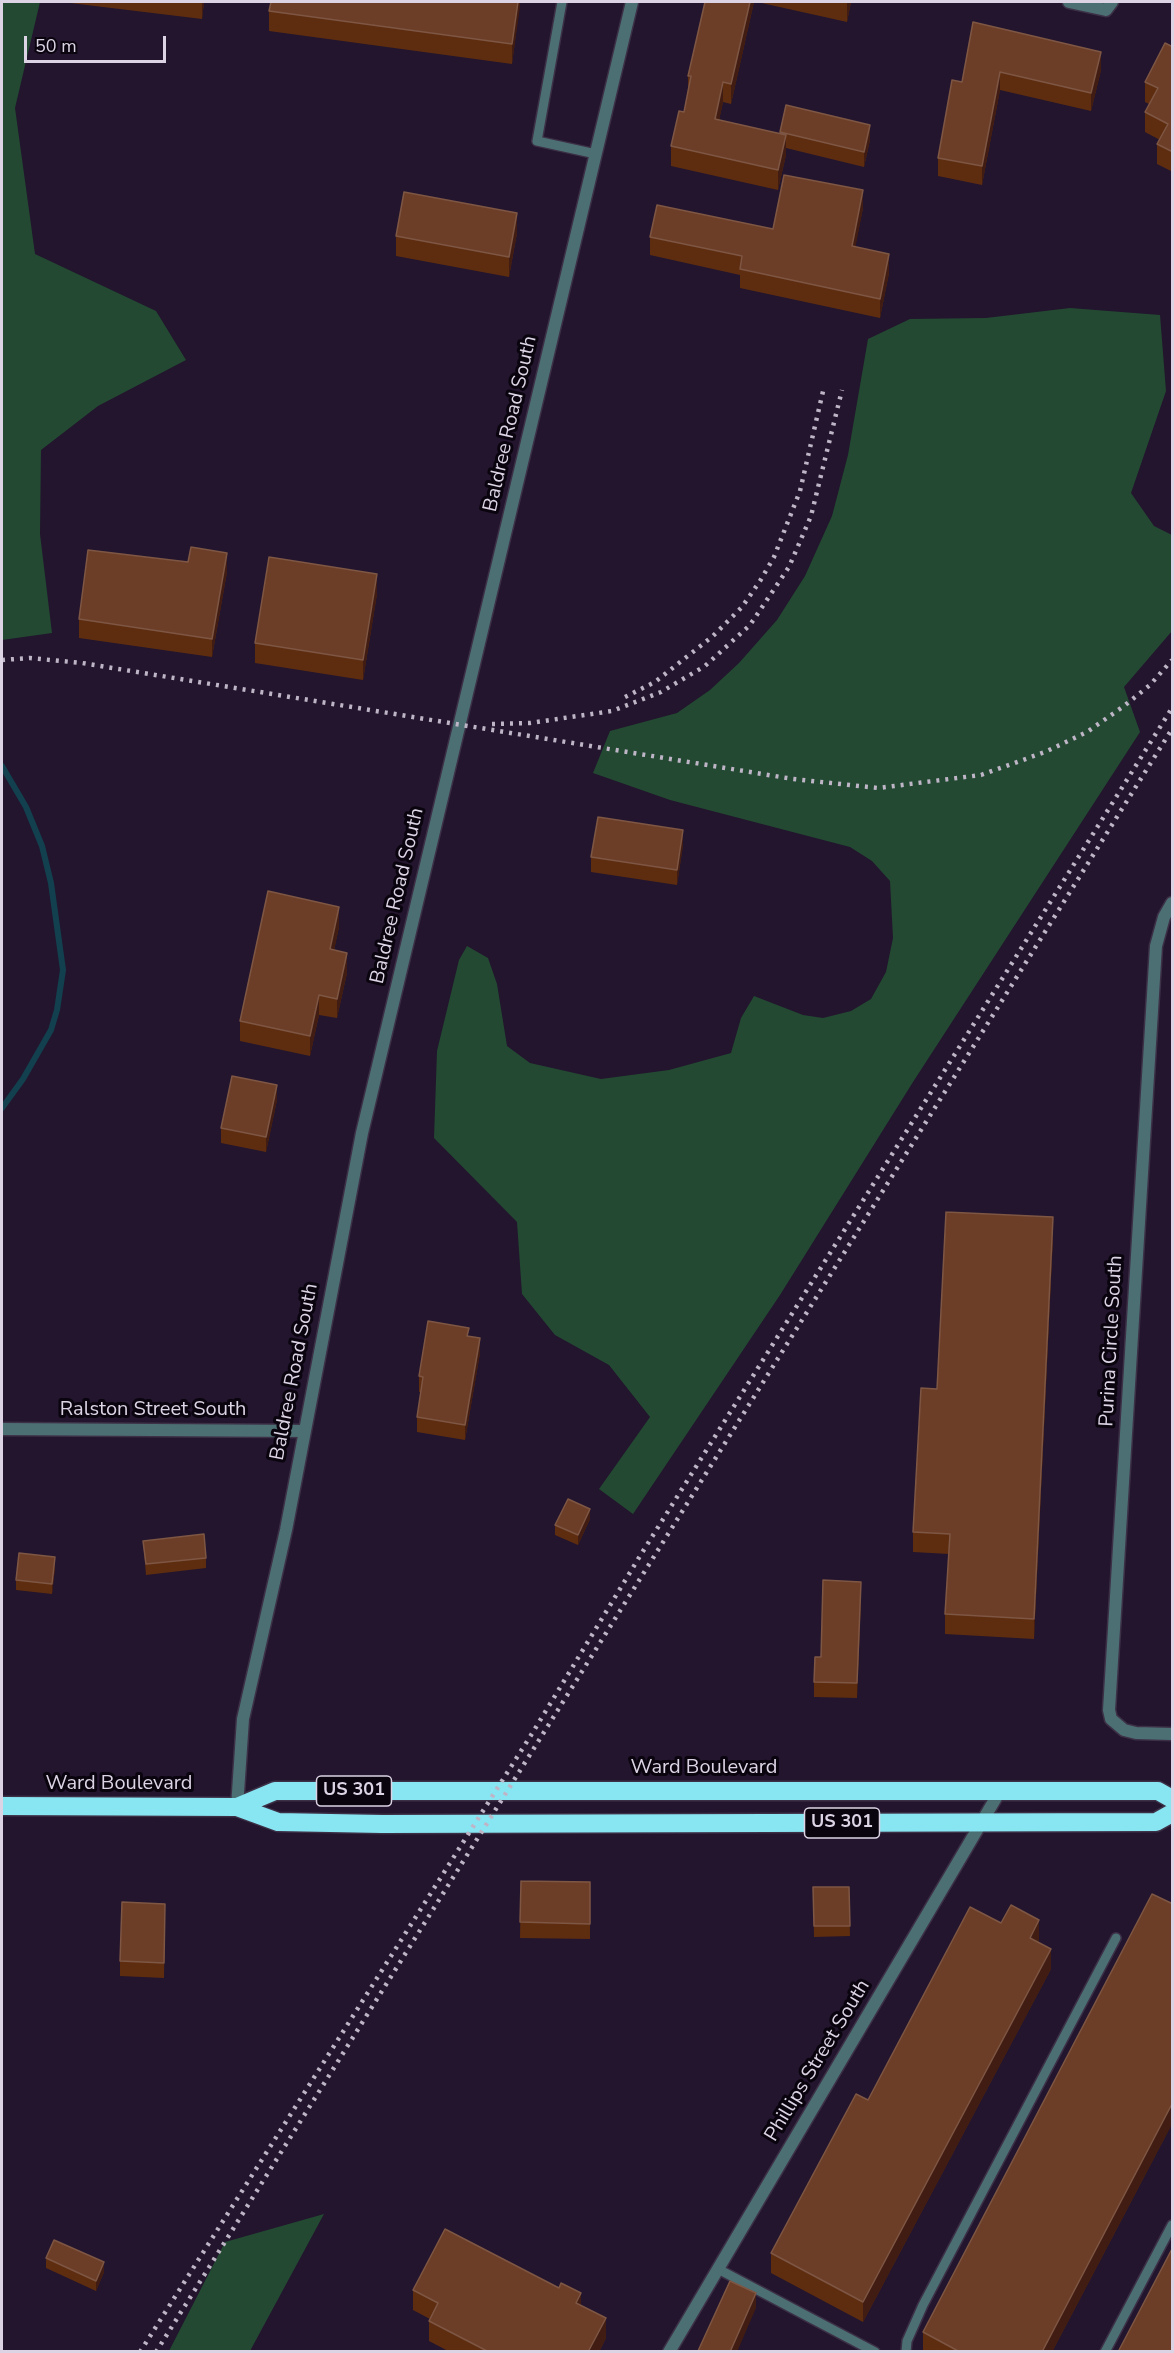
<!DOCTYPE html>
<style>
body{margin:0}
#map{position:relative;width:1174px;height:2353px;overflow:hidden;background:#22152d;font-family:"Nunito Sans",sans-serif}
canvas{display:block}
.frame{position:absolute;inset:0;border:3px solid #dcd3e4;pointer-events:none}
.scale{position:absolute;left:24px;top:36px;width:142px;height:27px;box-sizing:border-box;border:3px solid #dcd3e4;border-top:0;padding-left:8px;font-size:18px;line-height:21px;white-space:nowrap;color:#dcd3e4;-webkit-text-stroke:4px #09040e;paint-order:stroke}
</style>
<div id="map">
<canvas width="1174" height="2353"></canvas>
<div class="frame"></div>
<div class="scale">50 m</div>
</div>
<script>
const ctx = document.querySelector('canvas').getContext('2d');
ctx.lineJoin = 'round';
function fillPath(path, color) { ctx.fillStyle = color; ctx.fill(path, 'evenodd'); }
const poly = rows => new Path2D(rows.map(r => 'M' + r).join(''));
function strokePath(path, color, width, dash) { ctx.strokeStyle = color; ctx.lineWidth = width; ctx.lineCap = dash ? 'butt' : 'round'; ctx.setLineDash(dash || []); ctx.stroke(path); }
function drawText(font, color, halo, rows, align = 'center') {
  ctx.font = font + ' "Nunito Sans",sans-serif'; ctx.lineWidth = 6; ctx.setLineDash([]); ctx.textBaseline = 'middle'; ctx.strokeStyle = halo; ctx.fillStyle = color; for (const [text, x, y, turn = 0] of rows) {
    ctx.save(); ctx.translate(x, y); ctx.rotate((+turn || 0) * Math.PI / 180); ctx.textAlign = isNaN(turn) ? turn : align; if (halo) ctx.strokeText(text, 0, 0); ctx.fillText(text, 0, 0); ctx.restore();
  }
}
fillPath(poly([
 [2,2,40,2,15,108,35,254,156,311,186,360,98,406,41,450,40,534,52,633,2,640],
 [1070,308,1160,315,1166,391,1131,493,1154,526,1172,535,1172,631,1124,687,1140,732,913,1082,780,1295,633,1514,599,1489,650,1417,609,1365,555,1335,522,1294,517,1222,434,1138,437,1051,459,960,467,946,488,958,497,984,507,1046,530,1063,601,1079,669,1070,731,1053,741,1018,754,996,803,1015,823,1018,851,1011,871,999,886,972,893,938,890,881,872,861,850,847,670,800,593,773,610,731,677,713,710,690,739,663,777,620,805,576,832,516,848,455,868,339,910,319,986,318],
 [324,2214,250,2351,169,2351,225,2242]
]), '#234932');
strokePath(poly([
 [2,766,26,807,42,846,51,883,63,970,57,1010,51,1030,23,1079,2,1108]
]), '#13404f', 6);
const lane = poly([
 [562,2,537,141,596,154],
 [718,2269,875,2352],
 [906,2352,907,2341,923,2305,1116,1938],
 [1105,2352,1172,2225]
]);
const street = poly([
 [1069,2,1106,10,1112,2],
 [1172,903,1164,917,1156,946,1109,1710,1111,1719,1124,1730,1136,1733,1172,1734],
 [2,1429,304,1431],
 [237,1807,243,1719,286,1530,362,1133,632,2],
 [669,2352,1000,1791]
]);
const highway = poly([
 [2,1806,237,1807,278,1822,382,1824,1156,1822,1172,1813],
 [237,1807,275,1791,1158,1791,1172,1799]
]);
strokePath(lane, '#3c3047', 12);
strokePath(street, '#3c3047', 15);
strokePath(highway, '#3c3047', 21);
strokePath(lane, '#4c6f73', 9);
strokePath(street, '#4c6f73', 12);
strokePath(highway, '#88e5f2', 18);
strokePath(poly([
 [2,660,30,658,82,663,793,779,878,788,981,775,1045,752,1087,732,1124,706,1150,685,1172,660],
 [625,697,655,682,713,636,742,607,760,581,774,557,800,491,824,387],
 [492,724,530,723,612,711,661,692,705,666,750,625,789,567,811,516,842,390],
 [140,2352,533,1732,640,1556,1172,708],
 [156,2352,1172,729]
]), '#beb5c7', 4.5, [3, 6]);
fillPath(poly([
 [62,2,204,2,202,19],
 [520,2,512,64,269,31,269,11],
 [705,2,754,2,731,104,723,102,719,120,780,134,780,132,870,140,864,167,786,148,786,155,778,190,671,166,671,146,684,112,688,91,688,76],
 [757,2,851,2,847,22],
 [973,22,1101,70,1091,111,1000,90,982,185,938,176,938,158,962,82],
 [1173,47,1173,172,1157,164,1157,144,1160,140,1145,132,1145,112,1149,104,1145,102,1145,82],
 [863,208,855,247,889,273,880,318,740,288,740,275,650,255,650,237,773,229],
 [517,233,509,277,396,256,396,236],
 [227,572,212,657,79,638,79,619],
 [377,594,363,680,255,663,255,643],
 [683,845,677,885,591,872,591,857],
 [339,927,334,950,347,973,337,1018,319,1015,310,1056,240,1041,240,1021],
 [277,1100,266,1152,221,1143,221,1128],
 [1053,1237,1034,1639,945,1634,945,1614,949,1554,913,1552,913,1532,937,1389],
 [469,1336,480,1353,465,1440,417,1432,417,1417,421,1392,419,1392,419,1376],
 [590,1519,578,1545,555,1535,555,1525],
 [143,1541,206,1558,206,1568,146,1575],
 [55,1568,52,1594,16,1590,16,1580],
 [861,1597,857,1698,814,1697,814,1682,821,1657],
 [521,1881,590,1882,590,1939,520,1938],
 [813,1887,849,1887,850,1936,814,1937],
 [1173,1904,1173,2122,1052,2352,923,2352,923,2332],
 [165,1919,164,1978,120,1976,120,1961],
 [1001,1923,1039,1940,1038,1942,1051,1969,863,2322,771,2273,771,2253,868,2100],
 [46,2258,104,2272,96,2291,46,2268],
 [413,2290,581,2305,606,2338,599,2352,450,2352,429,2341,429,2321,430,2319,413,2310]
]), '#5e2d10');
fillPath(poly([
 [202,2,204,2,202,19],
 [518,2,520,2,520,7,512,64,512,44],
 [750,2,754,2,731,104,731,84],
 [847,2,851,2,847,22],
 [1101,52,1101,70,1091,111,1091,93],
 [1000,72,1000,90,982,185,982,166],
 [723,82,723,102,715,139,715,119],
 [870,125,870,140,864,167,864,152],
 [786,135,786,155,778,190,778,170],
 [863,190,863,208,852,265,852,246],
 [517,213,517,233,509,277,509,257],
 [889,254,889,273,880,318,880,299],
 [227,553,227,572,212,657,212,639],
 [377,574,377,594,363,680,363,660],
 [683,830,683,845,677,885,677,870],
 [339,907,339,927,330,969,330,949],
 [347,953,347,973,337,1018,337,999],
 [319,995,319,1015,310,1056,310,1036],
 [277,1085,277,1100,266,1152,266,1137],
 [1053,1217,1053,1237,1034,1639,1034,1619],
 [480,1338,480,1353,465,1440,465,1425],
 [590,1509,590,1519,578,1545,578,1535],
 [55,1557,55,1568,52,1594,52,1584],
 [861,1582,861,1597,857,1698,857,1683],
 [1039,1920,1039,1940,1030,1958,1030,1938],
 [1051,1949,1051,1969,863,2322,863,2302],
 [1173,2102,1173,2122,1052,2352,1042,2352],
 [104,2262,104,2272,96,2291,96,2281],
 [581,2293,581,2313,576,2303],
 [756,2293,756,2308,737,2352,730,2352],
 [606,2318,606,2338,599,2352,588,2352]
]), '#411c12');
const building = poly([
 [271,2,518,2,512,44,269,11,271,2],
 [705,2,750,2,731,84,723,82,715,119,786,135,778,170,671,146,679,111,684,112,691,76,688,76,705,2],
 [973,22,1101,52,1091,93,1000,72,982,166,938,158,952,80,962,82,973,22],
 [1165,43,1173,47,1173,152,1157,144,1168,124,1145,112,1158,88,1145,82,1165,43],
 [786,105,870,125,864,152,780,132,786,105],
 [784,175,863,190,852,246,889,254,880,299,740,269,742,256,650,237,657,205,773,229,784,175],
 [404,192,517,213,509,257,396,236,404,192],
 [191,547,227,553,212,639,79,619,88,550,188,562,191,547],
 [269,557,377,574,363,660,255,643,269,557],
 [598,817,683,830,677,870,591,857,598,817],
 [268,891,339,907,330,949,347,953,337,999,319,995,310,1036,240,1021,268,891],
 [232,1076,277,1085,266,1137,221,1128,232,1076],
 [946,1212,1053,1217,1034,1619,945,1614,950,1534,913,1532,921,1388,937,1389,946,1212],
 [428,1321,469,1328,467,1336,480,1338,465,1425,417,1417,423,1377,419,1376,428,1321],
 [568,1499,590,1509,578,1535,555,1525,568,1499],
 [204,1534,206,1558,146,1564,143,1541,204,1534],
 [19,1553,55,1557,52,1584,16,1580,19,1553],
 [823,1580,861,1582,857,1683,814,1682,815,1657,821,1657,823,1580],
 [521,1881,590,1882,590,1924,520,1922,521,1881],
 [813,1887,849,1887,850,1926,814,1926,813,1887],
 [1152,1894,1173,1904,1173,2102,1042,2352,960,2352,923,2332,1152,1894],
 [122,1902,165,1904,164,1963,120,1961,122,1902],
 [1011,1905,1039,1920,1030,1938,1051,1949,863,2302,771,2253,856,2094,868,2100,970,1907,1001,1923,1011,1905],
 [445,2229,559,2288,561,2283,581,2293,576,2303,606,2318,588,2352,489,2352,429,2321,438,2303,413,2290,445,2229],
 [54,2240,104,2262,96,2281,46,2258,54,2240],
 [1173,2247,1173,2352,1118,2352,1173,2247],
 [730,2281,756,2293,730,2352,700,2352,698,2351,730,2281]
]);
fillPath(building, '#6c3e27');
strokePath(building, '#7e5644', 1.5);
for (const [x, y, w] of [
 [354,1791,75],
 [842,1823,75]
]) { const box = new Path2D(); box.roundRect(x - w / 2, y - 15, w, 30, 4.5); ctx.fillStyle = '#09040e'; ctx.fill(box); strokePath(box, '#dcd3e4', 1.5); }
drawText('bold 18px', '#dcd3e4', null, [
 ["US 301",354,1791],
 ["US 301",842,1823]
]);
drawText('20px', '#dcd3e4', '#09040e', [
 ["Baldree Road South",511,424,-77],
 ["Baldree Road South",398,896,-77],
 ["Purina Circle South",1112,1341,-87],
 ["Baldree Road South",295,1372,-79],
 ["Ralston Street South",153,1410],
 ["Ward Boulevard",704,1768],
 ["Ward Boulevard",119,1784],
 ["Phillips Street South",818,2061,-59]
]);
</script>
